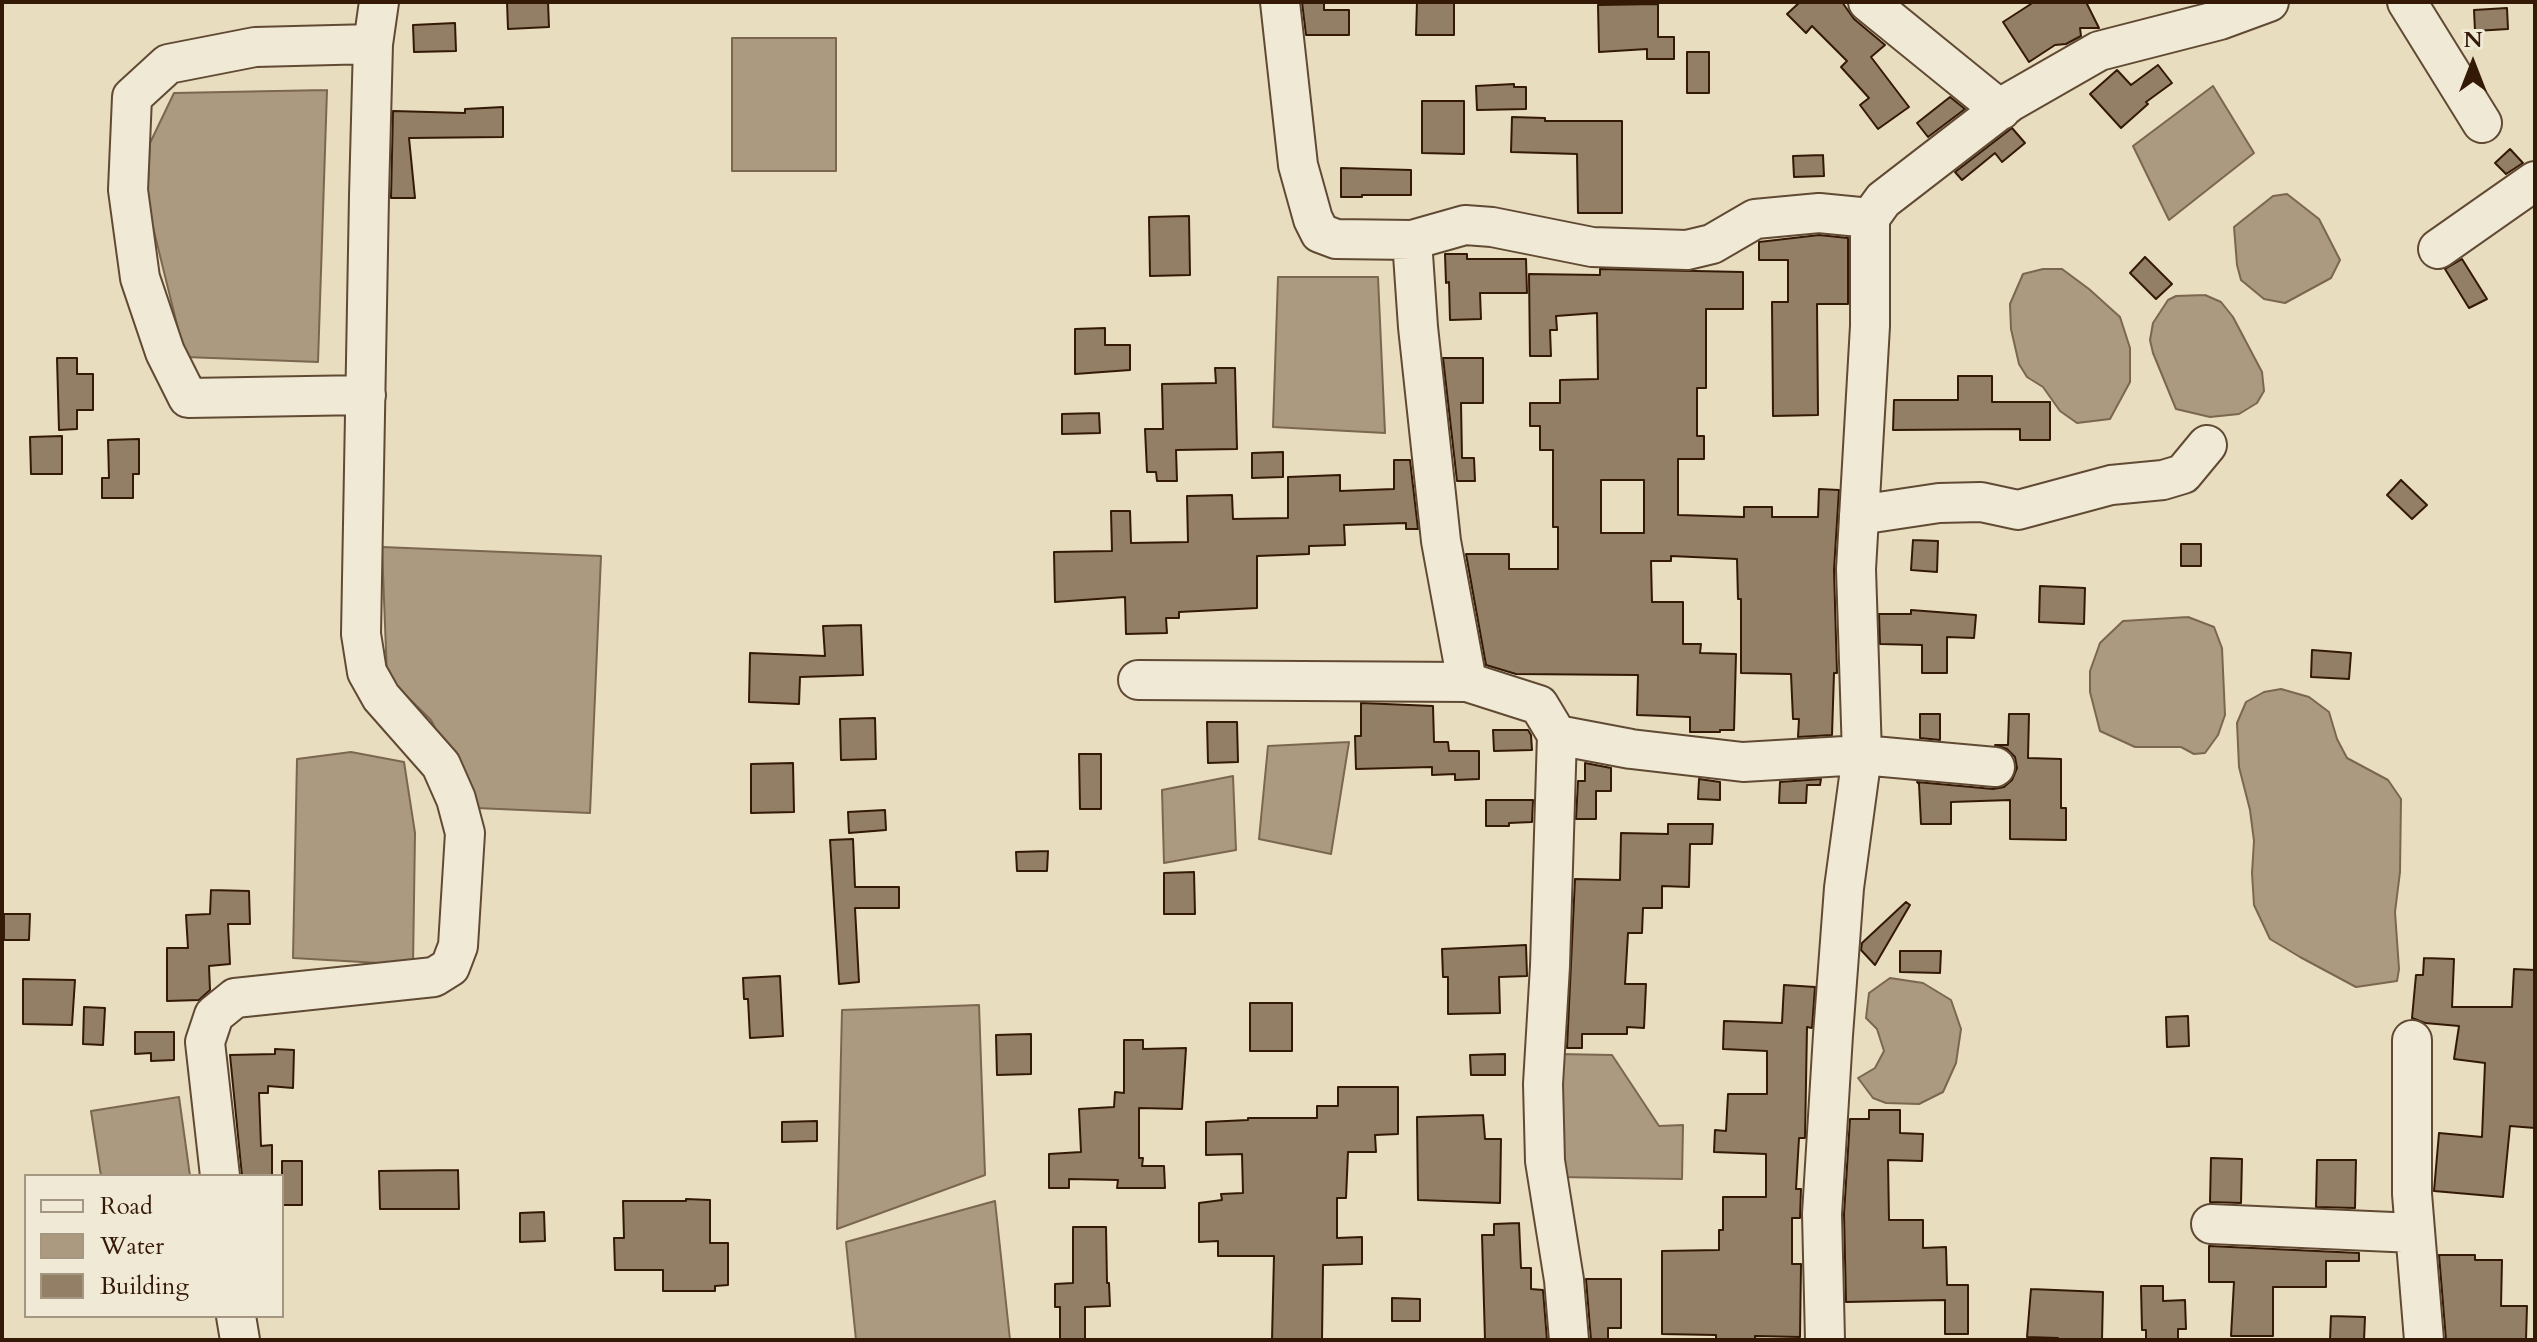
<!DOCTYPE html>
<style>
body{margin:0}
#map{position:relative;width:2537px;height:1342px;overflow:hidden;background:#e8ddbf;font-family:Cardo,serif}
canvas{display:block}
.frame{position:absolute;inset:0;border:4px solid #341906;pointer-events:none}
.legend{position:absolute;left:24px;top:1174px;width:260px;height:144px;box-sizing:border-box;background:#f0e9d5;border:2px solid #a59682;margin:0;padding:10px 14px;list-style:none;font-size:24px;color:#341906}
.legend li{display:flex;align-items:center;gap:16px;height:40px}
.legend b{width:40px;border:2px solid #a59682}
.north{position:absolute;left:2433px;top:24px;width:80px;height:80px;-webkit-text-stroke:6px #f0e9d5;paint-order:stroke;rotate:0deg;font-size:22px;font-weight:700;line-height:32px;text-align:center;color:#341906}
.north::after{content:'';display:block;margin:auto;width:28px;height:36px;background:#341906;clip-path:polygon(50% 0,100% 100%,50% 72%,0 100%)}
</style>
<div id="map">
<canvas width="2537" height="1342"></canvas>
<div class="frame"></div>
<ul class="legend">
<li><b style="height:10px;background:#f0e9d5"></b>Road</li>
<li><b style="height:22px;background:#ab9a80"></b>Water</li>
<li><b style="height:22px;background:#927f66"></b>Building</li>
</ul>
<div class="north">N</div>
</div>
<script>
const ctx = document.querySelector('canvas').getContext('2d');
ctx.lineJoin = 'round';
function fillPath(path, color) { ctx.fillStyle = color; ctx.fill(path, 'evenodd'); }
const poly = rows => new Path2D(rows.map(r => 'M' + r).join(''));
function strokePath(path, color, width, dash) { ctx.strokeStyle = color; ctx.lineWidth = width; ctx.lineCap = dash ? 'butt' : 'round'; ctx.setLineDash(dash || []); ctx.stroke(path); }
const water = poly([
 [732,38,836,38,836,171,732,171,732,38],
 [2213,86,2254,153,2169,220,2133,146,2213,86],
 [327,90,318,362,185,357,147,203,150,143,174,93,327,90],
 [2287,194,2319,219,2340,260,2331,278,2285,303,2264,299,2241,280,2237,265,2234,227,2273,196,2287,194],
 [2043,269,2062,269,2089,289,2120,317,2130,348,2130,382,2110,419,2077,423,2060,411,2043,387,2027,377,2019,364,2011,329,2010,304,2023,274,2043,269],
 [1278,277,1378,277,1385,433,1273,427,1278,277],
 [2205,295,2221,302,2233,317,2262,372,2264,391,2257,403,2239,414,2210,417,2176,409,2153,353,2150,340,2153,323,2168,300,2176,296,2205,295],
 [382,547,601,556,590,813,476,808,431,720,387,677,382,547],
 [2188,617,2214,627,2222,648,2225,715,2218,735,2205,753,2194,754,2181,747,2135,747,2100,731,2090,692,2090,671,2100,643,2123,621,2188,617],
 [2281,689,2309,697,2329,712,2337,739,2347,758,2388,780,2401,799,2400,872,2395,912,2399,969,2397,981,2356,987,2300,957,2270,939,2254,905,2252,873,2254,841,2250,810,2239,767,2237,723,2246,702,2264,692,2281,689],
 [1349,742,1331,854,1259,839,1268,746,1349,742],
 [351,752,404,762,415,833,413,965,293,958,297,759,351,752],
 [1233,776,1236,850,1164,863,1162,790,1233,776],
 [1890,978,1923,983,1951,1000,1961,1029,1956,1063,1943,1092,1919,1104,1886,1103,1873,1098,1858,1078,1875,1068,1884,1051,1877,1029,1866,1018,1869,993,1890,978],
 [979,1005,985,1175,837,1229,842,1010,979,1005],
 [1558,1054,1612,1055,1659,1126,1683,1125,1682,1179,1556,1177,1558,1054],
 [179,1097,190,1176,101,1176,91,1111,179,1097],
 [995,1201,1010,1340,856,1340,846,1242,995,1201]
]);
fillPath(water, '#ab9a80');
strokePath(water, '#7b664f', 2);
const building = poly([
 [507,2,548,2,549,27,508,29,507,2],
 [1302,2,1324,2,1324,10,1349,10,1349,35,1306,35,1302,2],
 [1417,2,1454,2,1454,35,1416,35,1417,2],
 [1800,2,1842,2,1854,19,1885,45,1871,57,1909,107,1878,129,1860,105,1869,98,1841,67,1847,61,1812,26,1806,33,1787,14,1800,2],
 [2034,2,2086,2,2099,28,2080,28,2081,36,2066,44,2055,45,2029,62,2003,22,2034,2],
 [1658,4,1658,37,1674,37,1674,59,1647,59,1647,49,1599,52,1598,5,1658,4],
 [2507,8,2508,29,2475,31,2474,10,2507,8],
 [455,23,456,51,414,52,413,25,455,23],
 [1687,52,1709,52,1709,93,1687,93,1687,52],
 [2158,65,2172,83,2146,102,2148,104,2121,128,2090,94,2117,70,2131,85,2158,65],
 [1514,84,1514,87,1526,87,1526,109,1477,110,1476,86,1514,84],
 [1950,97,1965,109,1928,137,1917,123,1950,97],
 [1422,101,1464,101,1464,154,1422,153,1422,101],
 [503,107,503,137,409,138,415,198,391,198,393,111,465,113,465,109,503,107],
 [1512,117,1545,118,1545,121,1622,121,1622,213,1578,213,1577,154,1511,152,1512,117],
 [2012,128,2025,143,2002,162,1995,153,1962,180,1955,172,2012,128],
 [2510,149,2523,163,2506,174,2495,163,2510,149],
 [1823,155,1824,176,1794,177,1793,156,1823,155],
 [1341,168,1411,170,1411,195,1362,195,1362,197,1341,197,1341,168],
 [1189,216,1190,275,1150,276,1149,217,1189,216],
 [1819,235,1848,238,1848,304,1817,304,1818,415,1773,416,1772,302,1788,302,1788,260,1759,260,1759,242,1819,235],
 [1445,254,1467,254,1467,259,1526,259,1527,293,1480,293,1481,319,1450,320,1449,282,1446,283,1445,254],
 [2145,257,2172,284,2156,299,2130,273,2145,257],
 [2462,259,2487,299,2469,308,2445,269,2462,259],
 [1600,269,1743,272,1743,309,1706,309,1706,388,1697,388,1697,436,1704,436,1704,459,1678,459,1678,515,1744,517,1744,507,1772,507,1772,517,1818,517,1819,489,1839,490,1834,570,1837,673,1834,673,1832,735,1798,737,1799,719,1793,719,1791,674,1741,673,1741,599,1738,599,1737,559,1671,556,1671,561,1651,561,1652,602,1683,602,1683,644,1701,644,1700,653,1736,654,1734,730,1720,730,1720,732,1690,732,1690,717,1637,715,1638,675,1516,674,1486,665,1466,554,1509,554,1509,569,1558,569,1558,527,1553,527,1553,450,1540,450,1540,426,1530,426,1530,403,1560,403,1560,380,1598,379,1597,313,1556,316,1557,330,1550,330,1551,356,1530,356,1529,274,1600,275,1600,269],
 [1601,480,1644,480,1644,533,1601,533,1601,480],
 [1105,328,1105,345,1130,345,1130,370,1075,374,1075,329,1105,328],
 [57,358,77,358,77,374,93,374,93,410,77,410,77,429,59,430,57,358],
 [1443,358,1483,358,1483,403,1461,403,1462,458,1474,458,1475,481,1457,481,1443,358],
 [1215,368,1235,368,1237,449,1176,450,1177,481,1157,481,1156,472,1147,472,1145,429,1163,429,1162,384,1216,383,1215,368],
 [1958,376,1992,376,1992,402,2050,402,2050,440,2020,440,2020,429,1893,430,1894,400,1958,400,1958,376],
 [1099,413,1100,433,1062,434,1062,414,1099,413],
 [62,436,62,474,31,474,30,437,62,436],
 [139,439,139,474,133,474,133,498,102,498,102,478,109,478,108,440,139,439],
 [1283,452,1283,477,1252,478,1252,453,1283,452],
 [1394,460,1410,460,1418,529,1406,529,1406,523,1344,525,1345,545,1309,546,1309,554,1257,556,1257,608,1179,612,1179,618,1166,618,1167,633,1126,634,1125,597,1055,602,1054,552,1112,551,1111,511,1130,511,1131,543,1188,542,1187,496,1232,495,1233,519,1288,518,1288,477,1340,475,1340,491,1394,489,1394,460],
 [2401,480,2427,505,2412,519,2387,495,2401,480],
 [1913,540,1938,541,1937,572,1911,570,1913,540],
 [2181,544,2201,544,2201,566,2181,566,2181,544],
 [2040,586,2085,588,2084,624,2039,622,2040,586],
 [1911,610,1976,615,1974,638,1947,637,1947,673,1922,673,1922,645,1880,644,1879,614,1911,614,1911,610],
 [861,625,863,675,800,677,799,704,749,702,750,653,825,656,823,626,861,625],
 [2312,650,2351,653,2349,679,2311,677,2312,650],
 [1361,703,1433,706,1434,742,1448,742,1449,751,1479,751,1479,779,1455,780,1455,774,1432,775,1432,767,1356,769,1355,736,1361,736,1361,703],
 [1920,714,1940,714,1940,740,1920,738,1920,714],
 [2009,714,2029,714,2028,758,2061,759,2061,808,2066,808,2066,840,2010,839,2010,800,1951,802,1951,824,1921,824,1919,784,1917,782,1993,789,2004,787,2012,780,2017,768,2015,757,2007,749,1995,745,2008,745,2009,714],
 [875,718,876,759,841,760,840,719,875,718],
 [1207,722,1237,722,1238,762,1208,763,1207,722],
 [1493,730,1528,730,1531,735,1532,750,1494,751,1493,730],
 [1079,754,1101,754,1101,809,1080,809,1079,754],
 [793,763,794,812,751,813,751,764,793,763],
 [1585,763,1611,768,1611,791,1596,791,1596,819,1576,819,1578,781,1585,781,1585,763],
 [1699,779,1720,782,1720,800,1698,799,1699,779],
 [1821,779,1820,785,1807,785,1806,803,1779,803,1780,782,1821,779],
 [1486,800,1533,800,1532,822,1509,823,1509,826,1486,826,1486,800],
 [885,810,886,830,849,833,848,812,885,810],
 [1668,824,1713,824,1712,844,1690,844,1689,887,1662,886,1662,908,1643,908,1642,933,1628,933,1625,984,1646,984,1644,1028,1627,1027,1627,1034,1582,1034,1582,1048,1567,1048,1575,879,1620,880,1621,833,1668,834,1668,824],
 [853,839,855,887,899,887,899,908,855,908,859,982,839,984,830,840,853,839],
 [1048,851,1047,871,1017,871,1016,852,1048,851],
 [1194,872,1195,914,1164,914,1164,873,1194,872],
 [211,890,249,891,250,924,228,924,230,964,209,966,210,990,199,1000,167,1001,167,948,188,948,186,915,210,914,211,890],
 [1906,902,1910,905,1875,965,1861,950,1862,943,1906,902],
 [4,914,30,914,29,940,4,940,4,914],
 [1526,945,1527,976,1499,977,1500,1013,1448,1014,1448,977,1443,977,1442,949,1526,945],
 [1900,951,1941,951,1940,973,1900,972,1900,951],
 [2424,958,2454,959,2452,1007,2512,1007,2514,969,2535,970,2535,1128,2510,1126,2503,1197,2434,1191,2439,1133,2482,1137,2485,1063,2454,1059,2459,1026,2425,1023,2412,1018,2416,975,2423,975,2424,958],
 [780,976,783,1036,750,1038,748,999,744,999,743,978,780,976],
 [23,979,75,980,72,1025,23,1024,23,979],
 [1784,985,1815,987,1812,1028,1807,1027,1805,1138,1799,1138,1796,1189,1801,1189,1800,1218,1792,1218,1792,1264,1801,1264,1800,1337,1755,1336,1755,1340,1716,1340,1716,1335,1662,1334,1662,1251,1719,1250,1719,1230,1723,1230,1723,1197,1766,1197,1766,1154,1714,1152,1715,1130,1726,1131,1728,1094,1767,1094,1767,1051,1723,1049,1724,1021,1782,1023,1784,985],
 [1250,1003,1292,1003,1292,1051,1250,1051,1250,1003],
 [84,1007,105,1008,103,1045,83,1044,84,1007],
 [2188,1016,2189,1046,2167,1047,2166,1017,2188,1016],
 [135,1032,174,1032,174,1060,151,1061,151,1053,135,1054,135,1032],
 [1031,1034,1031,1074,997,1075,996,1035,1031,1034],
 [1124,1040,1143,1040,1143,1049,1186,1048,1182,1109,1139,1108,1139,1158,1143,1158,1142,1166,1164,1166,1165,1188,1117,1188,1118,1180,1069,1179,1069,1188,1049,1188,1049,1154,1081,1152,1079,1109,1114,1107,1115,1092,1124,1093,1124,1040],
 [275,1049,294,1050,293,1088,268,1086,268,1093,259,1093,261,1146,272,1145,272,1176,242,1176,230,1055,275,1054,275,1049],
 [1505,1054,1505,1075,1471,1075,1470,1055,1505,1054],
 [1338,1087,1398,1087,1398,1134,1375,1135,1376,1152,1348,1152,1346,1198,1337,1198,1337,1238,1362,1237,1362,1264,1323,1265,1322,1340,1272,1340,1274,1256,1218,1256,1218,1241,1199,1242,1199,1203,1222,1200,1221,1194,1243,1193,1242,1154,1206,1155,1206,1122,1248,1120,1248,1118,1317,1118,1317,1106,1338,1106,1338,1087],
 [1869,1110,1900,1110,1900,1133,1923,1134,1922,1161,1888,1160,1889,1220,1923,1220,1923,1248,1946,1247,1947,1285,1968,1285,1968,1334,1945,1334,1945,1300,1846,1302,1844,1214,1850,1119,1869,1119,1869,1110],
 [1483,1115,1485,1139,1501,1139,1500,1203,1418,1200,1417,1117,1483,1115],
 [817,1121,817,1141,782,1142,782,1122,817,1121],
 [2211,1158,2242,1159,2241,1203,2210,1202,2211,1158],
 [2317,1160,2356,1160,2355,1208,2316,1207,2317,1160],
 [282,1161,302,1161,302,1205,282,1205,282,1161],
 [458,1170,459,1209,380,1209,379,1171,458,1170],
 [686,1199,710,1200,710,1243,728,1243,728,1285,715,1286,715,1291,663,1291,663,1270,615,1270,614,1238,624,1238,623,1201,686,1201,686,1199],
 [544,1212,545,1241,520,1242,520,1213,544,1212],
 [1519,1223,1521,1268,1531,1268,1531,1289,1543,1290,1547,1340,1485,1340,1482,1235,1494,1235,1494,1224,1519,1223],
 [1073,1227,1106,1227,1107,1283,1109,1283,1110,1306,1085,1307,1085,1340,1060,1340,1060,1307,1055,1307,1055,1284,1073,1283,1073,1227],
 [2209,1246,2359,1253,2359,1261,2326,1261,2326,1287,2273,1287,2273,1336,2231,1336,2234,1282,2209,1282,2209,1246],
 [2439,1255,2475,1255,2475,1260,2502,1260,2501,1306,2527,1306,2526,1340,2446,1340,2439,1255],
 [1586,1279,1621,1279,1621,1328,1608,1328,1608,1340,1591,1340,1586,1279],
 [2141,1286,2163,1286,2163,1301,2185,1300,2186,1329,2178,1329,2178,1340,2146,1340,2146,1330,2142,1330,2141,1286],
 [2031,1289,2103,1292,2102,1339,2058,1340,2058,1338,2027,1337,2031,1289],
 [1392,1298,1420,1299,1420,1321,1392,1321,1392,1298],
 [2331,1316,2365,1317,2364,1340,2330,1340,2331,1316]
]);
fillPath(building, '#927f66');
strokePath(building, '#341906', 2);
const minor = poly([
 [1280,2,1298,165,1313,219,1320,233,1336,239,1412,240,1465,225,1492,227,1592,247,1687,250,1712,244,1755,219,1819,213,1870,218],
 [1868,2,2001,110],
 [2407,2,2482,123],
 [1412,240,1418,327,1441,541,1467,682,1539,705,1557,735,1631,749,1743,762,1862,755,1995,767],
 [2438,249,2535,181],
 [366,395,188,398,165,352,140,278,128,190,132,97,168,64,255,47,373,44],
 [1859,515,1939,503,1981,502,2018,510,2111,485,2163,480,2183,474,2207,445],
 [1138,680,1467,682],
 [1557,735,1550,966,1543,1084,1545,1161,1564,1280,1569,1340],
 [2412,1040,2412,1194,2424,1340],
 [220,1176,205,1042,214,1015,235,998,434,977,450,967,458,946,465,833,456,799,441,765,381,697,367,672,361,634,369,196,373,44,379,2],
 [2211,1224,2415,1233],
 [236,1316,240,1340],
 [1825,1340,1822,1214,1833,1035,1844,888,1862,755,1856,569,1870,326,1870,218,1883,200,2010,102,2099,51,2220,20,2269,2]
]);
strokePath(minor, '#614a34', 42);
strokePath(minor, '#f0e9d5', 38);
</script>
